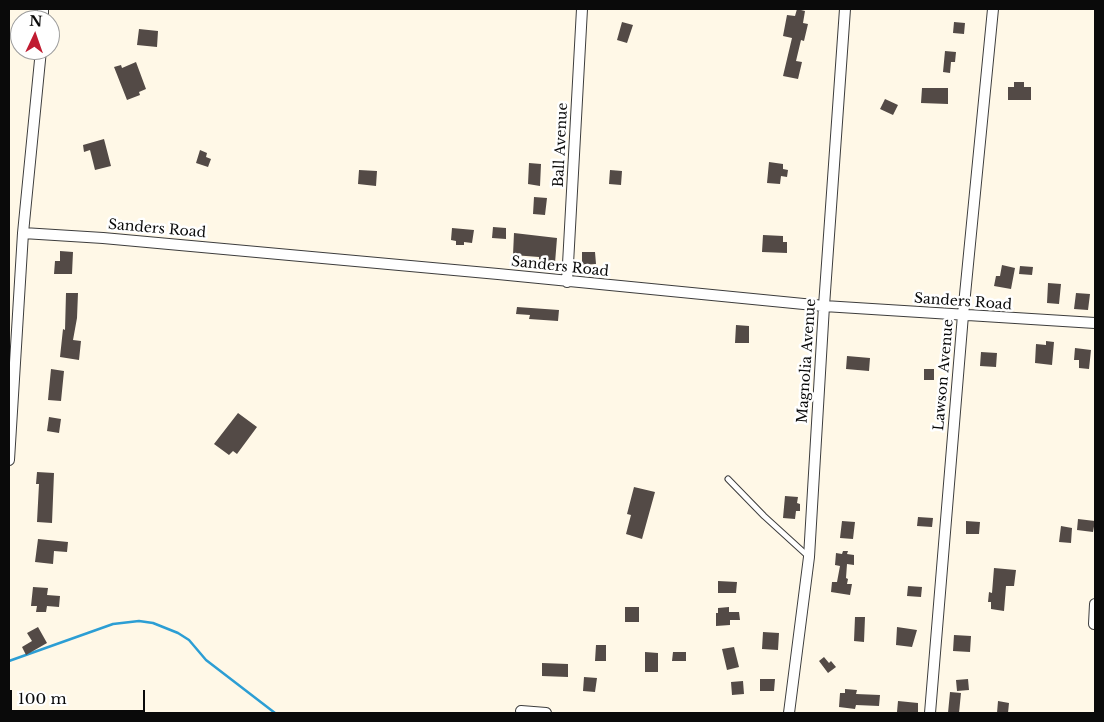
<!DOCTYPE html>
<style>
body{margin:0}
#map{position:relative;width:1104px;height:722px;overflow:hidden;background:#fff8e7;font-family:"Libre Baskerville",serif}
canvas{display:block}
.frame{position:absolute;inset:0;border:10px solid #0a0a0a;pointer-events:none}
.north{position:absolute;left:10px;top:10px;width:50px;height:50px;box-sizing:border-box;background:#fff;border:1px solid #9d9d9d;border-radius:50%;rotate:3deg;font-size:14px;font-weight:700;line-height:20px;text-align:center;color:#0a0a0a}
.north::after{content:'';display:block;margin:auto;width:18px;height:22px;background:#c01c31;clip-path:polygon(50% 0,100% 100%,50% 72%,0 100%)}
.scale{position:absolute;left:10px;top:690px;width:135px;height:22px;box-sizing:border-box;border:2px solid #0a0a0a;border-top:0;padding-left:6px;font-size:15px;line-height:18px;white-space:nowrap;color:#0a0a0a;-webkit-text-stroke:4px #fff;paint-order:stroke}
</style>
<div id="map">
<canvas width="1104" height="722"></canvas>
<div class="frame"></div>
<div class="north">N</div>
<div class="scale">100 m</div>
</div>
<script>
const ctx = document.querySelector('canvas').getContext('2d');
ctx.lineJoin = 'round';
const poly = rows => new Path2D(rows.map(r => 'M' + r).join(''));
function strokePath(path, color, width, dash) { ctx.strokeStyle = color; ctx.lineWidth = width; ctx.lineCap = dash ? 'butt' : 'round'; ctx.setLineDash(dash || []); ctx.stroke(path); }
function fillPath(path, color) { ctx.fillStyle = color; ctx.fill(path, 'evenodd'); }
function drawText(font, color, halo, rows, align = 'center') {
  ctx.font = font + ' "Libre Baskerville",serif'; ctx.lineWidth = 5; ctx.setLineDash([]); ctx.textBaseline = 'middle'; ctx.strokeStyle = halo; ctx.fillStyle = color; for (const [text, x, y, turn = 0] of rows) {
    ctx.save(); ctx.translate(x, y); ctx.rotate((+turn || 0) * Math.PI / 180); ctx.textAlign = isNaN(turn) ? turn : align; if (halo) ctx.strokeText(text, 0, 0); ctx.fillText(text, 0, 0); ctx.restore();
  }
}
strokePath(poly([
 [9,661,113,624,139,621,153,623,178,633,189,640,206,660,275,713]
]), '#2c9ed4', 2.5);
fillPath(poly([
 [797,9,805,11,803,23,808,24,804,41,801,40,796,61,802,62,798,79,783,76,792,38,783,36,787,15,795,16],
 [622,22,633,25,627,43,617,40],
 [954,22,965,23,964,34,953,33],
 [139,29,158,31,157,47,137,45],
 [945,51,956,52,955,62,951,62,950,73,943,72],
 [136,62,146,89,139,92,140,95,127,100,114,67,121,65,122,68],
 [1014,82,1024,82,1024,87,1031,87,1031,100,1008,100,1008,87,1014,87],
 [922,88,948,88,948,104,921,103],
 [885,99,898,105,893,115,880,109],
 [104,139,111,166,95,170,90,150,84,152,83,145],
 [200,150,207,153,206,157,211,159,208,167,196,163],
 [769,162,783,164,783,169,788,170,787,177,781,176,780,184,767,183],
 [529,163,541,164,540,186,528,184],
 [359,170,377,171,376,186,358,184],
 [610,170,622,171,621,185,609,184],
 [534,197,547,198,545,215,533,214],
 [493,227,506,228,506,239,492,238],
 [452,228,474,230,472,243,464,242,464,245,456,245,456,241,451,240],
 [514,233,557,238,555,263,539,262,539,257,513,255],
 [763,235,783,236,783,242,787,242,787,253,762,252],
 [60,251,73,252,72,274,54,274,55,261,60,261],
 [582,252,595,252,596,264,582,265],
 [1002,265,1015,268,1011,289,994,286,996,276,1000,276],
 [1020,266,1033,267,1032,275,1019,274],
 [1048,283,1061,284,1059,304,1047,303],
 [66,293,78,293,77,318,73,340,81,341,79,360,60,357,63,329,65,330],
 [1076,293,1090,294,1088,310,1074,309],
 [517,307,559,310,558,321,529,319,530,315,516,314],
 [736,325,749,326,749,343,735,343],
 [1046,341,1054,342,1052,365,1035,363,1036,344,1046,345],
 [1075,348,1091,350,1089,369,1079,368,1079,360,1074,360],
 [981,352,997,353,996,367,980,366],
 [847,356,870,358,869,371,846,369],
 [51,369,64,371,61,401,48,400],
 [924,369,934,369,934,380,924,380],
 [238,413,257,427,237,454,233,451,229,455,214,444],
 [49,417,61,419,59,433,47,431],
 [37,472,54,473,52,523,37,522,39,484,36,484],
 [634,487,655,492,642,539,626,534,631,515,627,514],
 [785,496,798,497,797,503,800,504,800,511,796,511,795,519,783,518],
 [918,517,933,518,932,527,917,526],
 [1078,519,1095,521,1093,532,1077,530],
 [842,521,855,522,853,539,840,538],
 [966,521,980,522,979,534,966,534],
 [1061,526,1072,528,1071,543,1059,542],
 [38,539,68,542,67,552,54,551,53,564,35,562],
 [843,551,848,551,847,554,854,555,854,565,847,564,846,578,848,579,847,584,852,584,850,595,831,592,832,582,837,582,840,566,835,565,836,553,842,554],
 [994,568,1016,570,1014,586,1006,586,1004,611,991,609,991,602,988,602,989,592,992,593],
 [718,581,737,582,736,593,718,593],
 [908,586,922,587,921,597,907,596],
 [33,587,48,588,47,595,60,596,59,607,47,606,46,612,36,612,37,606,31,606],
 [625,607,639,607,639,622,625,622],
 [729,607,729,612,739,612,740,620,730,620,730,625,716,626,716,613,718,613,718,608],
 [855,617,865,617,864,642,854,641],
 [38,627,47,643,26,655,22,647,32,641,27,633],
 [897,627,917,630,912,647,896,645],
 [763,632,779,633,778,650,762,649],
 [954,635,971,636,970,652,953,651],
 [596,645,606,645,606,661,595,661],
 [734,647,739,667,727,670,722,649],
 [645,652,658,653,658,672,645,672],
 [673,652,686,652,686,661,672,661],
 [824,657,829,663,831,661,836,667,828,673,819,661],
 [542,663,568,664,568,677,542,676],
 [584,677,597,678,595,692,583,691],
 [760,679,775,679,774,691,760,691],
 [968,679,969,690,957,691,956,680],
 [743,681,744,694,732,695,731,682],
 [845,689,857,690,856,694,880,695,879,706,856,705,855,709,839,707,840,693,845,693],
 [950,692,961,693,959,713,948,713],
 [898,701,918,703,918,713,897,712],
 [998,701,1009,703,1008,713,997,713]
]), '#534a46');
const lane = poly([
 [728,479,764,516,809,557]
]);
const street = poly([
 [43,9,43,20],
 [23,233,103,238,498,274,824,306,1095,323],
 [567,282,582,9],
 [9,460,23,233,41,50],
 [1094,624,1095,604],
 [521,711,546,713],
 [789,713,809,557,824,306,845,9],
 [930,713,963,315,993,9]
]);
strokePath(lane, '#3d3d3d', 7);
strokePath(street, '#3d3d3d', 12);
strokePath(lane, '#fff', 5);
strokePath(street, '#fff', 10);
drawText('14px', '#0a0a0a', '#fff', [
 ["Ball Avenue",561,145,-87],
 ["Sanders Road",157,229,5],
 ["Sanders Road",560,267,6],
 ["Sanders Road",963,302,4],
 ["Magnolia Avenue",807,361,-86],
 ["Lawson Avenue",944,375,-85]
]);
</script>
